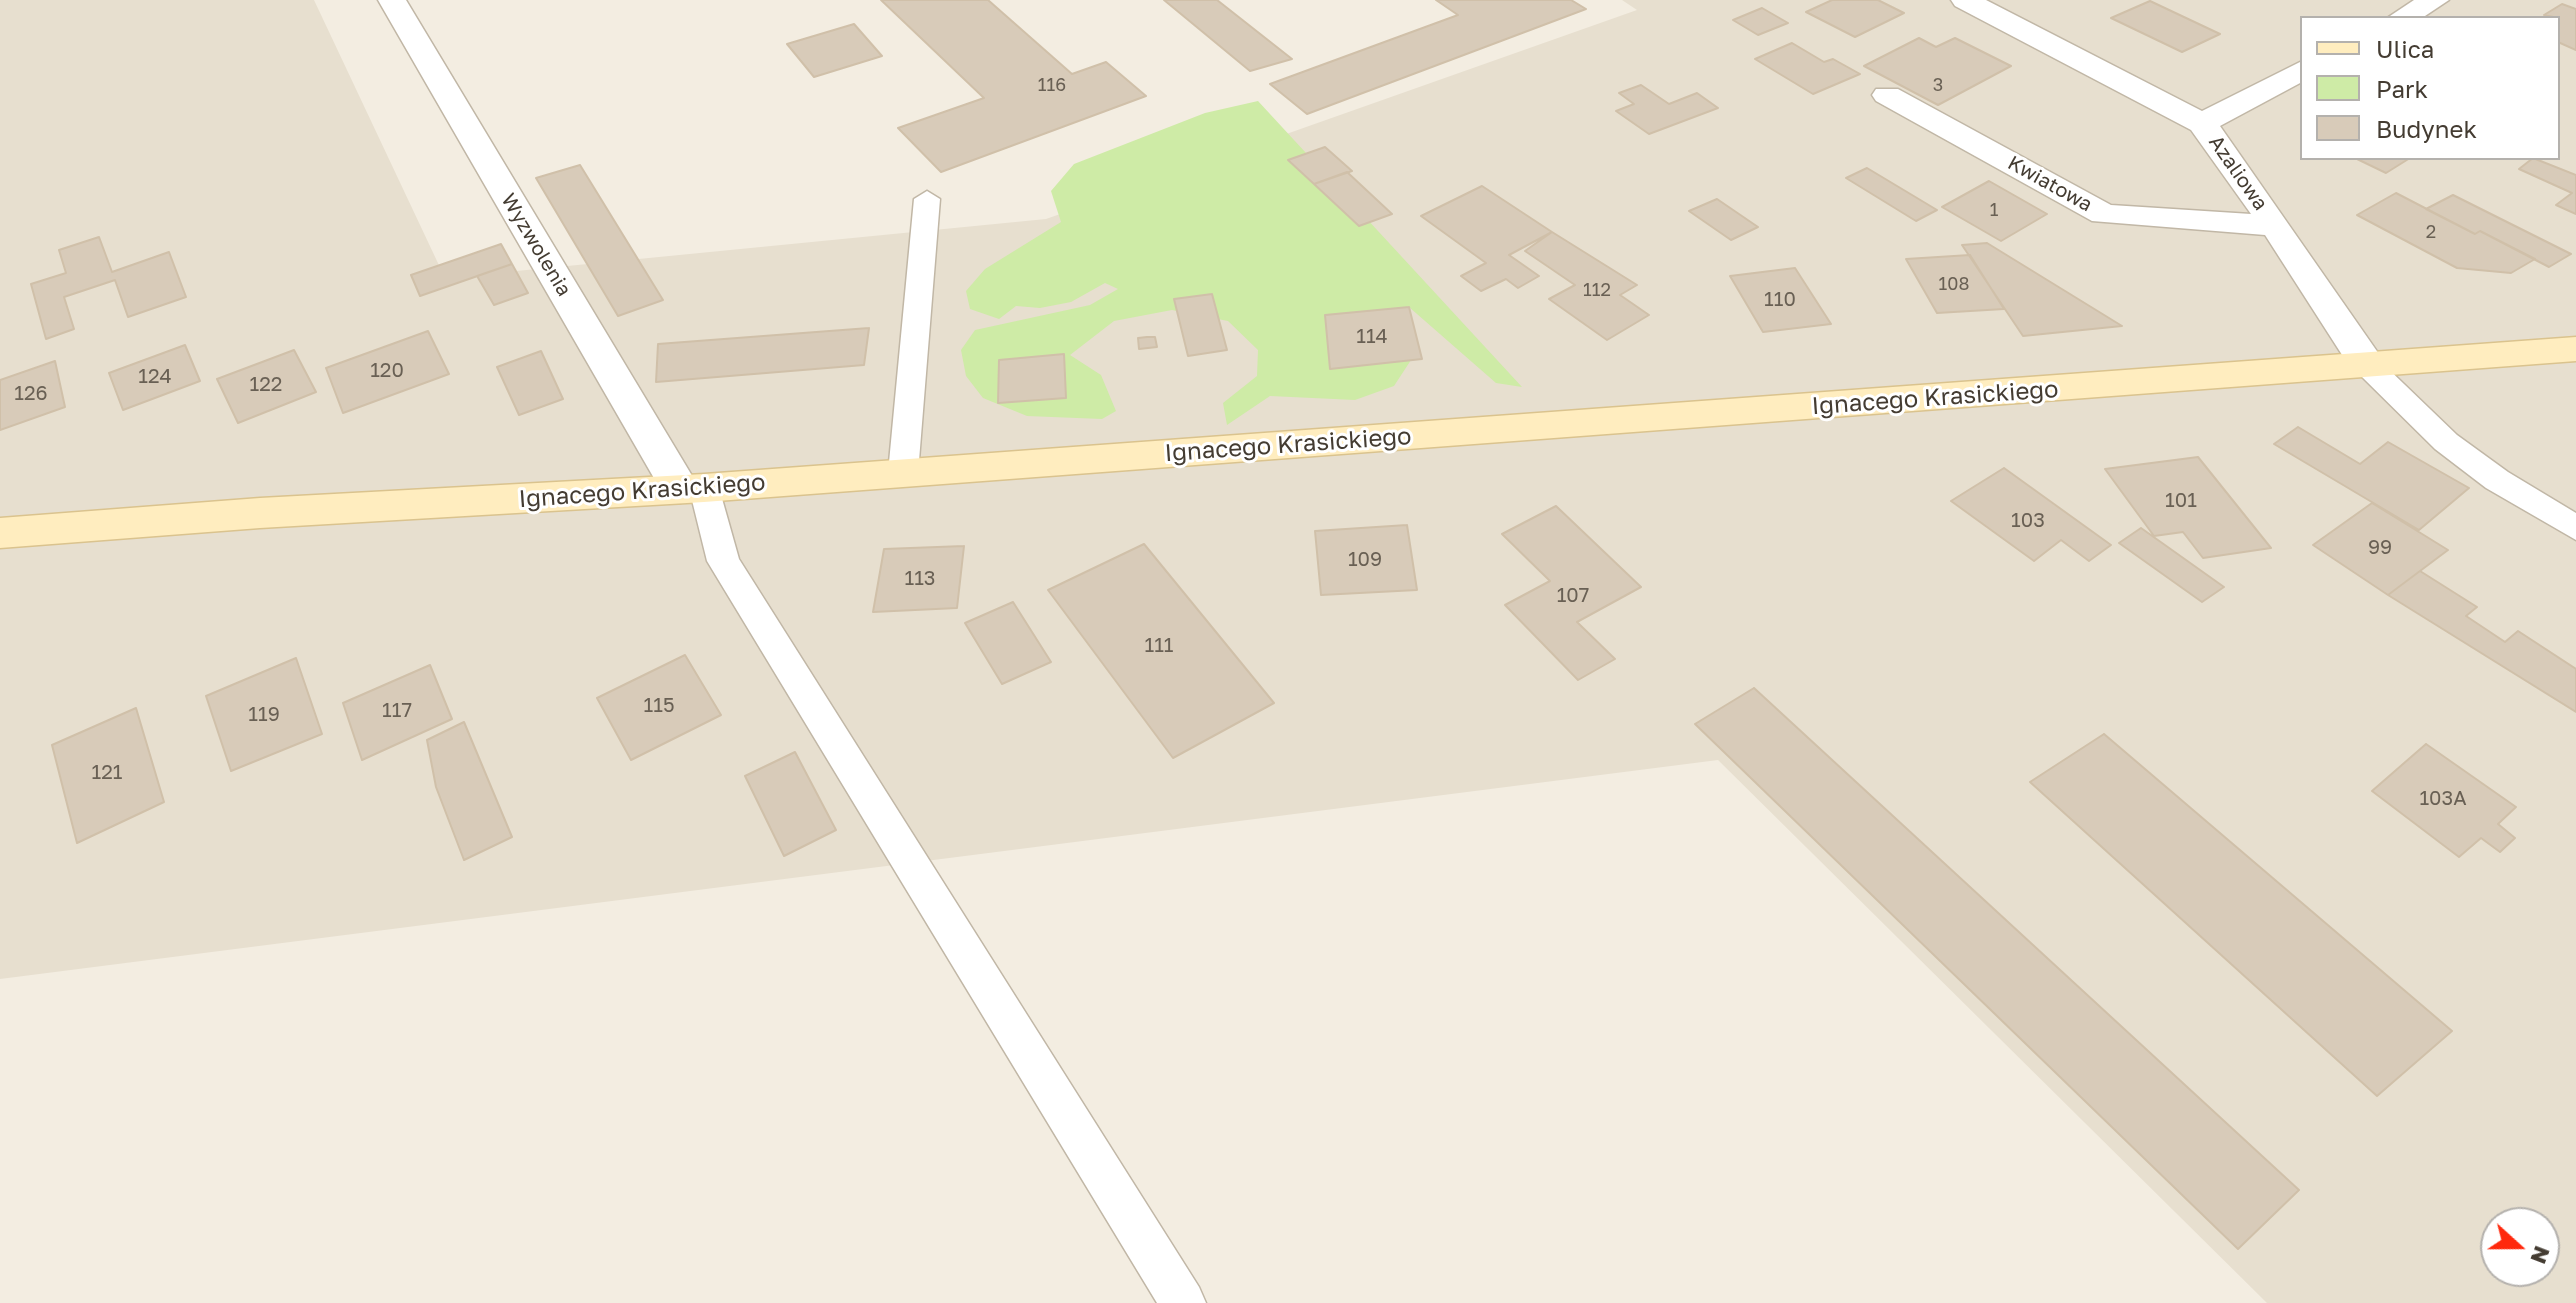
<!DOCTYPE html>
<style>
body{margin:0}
#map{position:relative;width:2576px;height:1303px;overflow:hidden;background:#f3ede1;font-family:"Golos Text",sans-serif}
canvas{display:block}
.legend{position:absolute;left:2300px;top:16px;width:260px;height:144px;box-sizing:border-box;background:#fff;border:2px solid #b4b1ad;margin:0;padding:10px 14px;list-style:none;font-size:24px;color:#443c32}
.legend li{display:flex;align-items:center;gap:16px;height:40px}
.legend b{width:40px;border:2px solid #b4b1ad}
.north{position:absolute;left:2480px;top:1207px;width:80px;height:80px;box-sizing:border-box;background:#fff;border:2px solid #b4b1ad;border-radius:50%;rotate:111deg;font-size:22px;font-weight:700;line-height:32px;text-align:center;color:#443c32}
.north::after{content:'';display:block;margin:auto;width:28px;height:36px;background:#ff280c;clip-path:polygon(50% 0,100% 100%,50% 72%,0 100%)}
</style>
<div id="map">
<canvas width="2576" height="1303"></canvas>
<ul class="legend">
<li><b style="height:10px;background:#ffedbf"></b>Ulica</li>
<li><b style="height:22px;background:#ceeba6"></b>Park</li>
<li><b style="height:22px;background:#d8cbb9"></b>Budynek</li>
</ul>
<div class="north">N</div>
</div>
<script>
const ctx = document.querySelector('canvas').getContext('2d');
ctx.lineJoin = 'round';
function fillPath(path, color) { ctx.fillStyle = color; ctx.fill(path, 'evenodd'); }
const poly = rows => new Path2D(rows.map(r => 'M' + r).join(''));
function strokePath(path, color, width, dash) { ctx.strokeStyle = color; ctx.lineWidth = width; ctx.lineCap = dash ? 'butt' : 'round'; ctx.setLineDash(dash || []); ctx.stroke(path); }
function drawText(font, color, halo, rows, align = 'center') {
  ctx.font = font + ' "Golos Text",sans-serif'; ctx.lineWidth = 6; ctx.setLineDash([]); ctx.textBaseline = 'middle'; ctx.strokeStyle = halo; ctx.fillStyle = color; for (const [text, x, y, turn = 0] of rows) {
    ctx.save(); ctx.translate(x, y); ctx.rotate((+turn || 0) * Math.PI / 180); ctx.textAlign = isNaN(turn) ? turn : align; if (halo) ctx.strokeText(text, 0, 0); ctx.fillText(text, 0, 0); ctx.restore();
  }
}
fillPath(poly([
 [0,0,314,0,445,278,1046,219,1637,10,1622,0,2576,0,2576,1303,2267,1303,1718,760,0,979],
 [2302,18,2558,18,2558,158,2302,158],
 [2496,1223,2544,1223,2544,1271,2496,1271]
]), '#e7dfcf');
fillPath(poly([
 [1258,101,1522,387,1496,383,1409,307,1326,315,1330,368,1411,360,1394,386,1355,400,1270,396,1227,425,1223,403,1257,376,1258,350,1228,321,1172,310,1114,321,1070,355,1101,375,1116,411,1102,419,1027,416,983,398,966,376,961,350,975,330,1090,305,1118,289,1105,283,1071,302,1040,308,1016,306,999,319,970,309,966,291,985,269,1061,222,1051,191,1074,164,1205,113]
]), '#ceeba6');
const building = poly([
 [881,0,988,0,1072,74,1106,62,1146,96,941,172,898,128,984,98,881,0],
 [1164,0,1217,0,1292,59,1250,71,1164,0],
 [1436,0,1571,0,1586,9,1307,114,1270,84,1458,15,1436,0],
 [1832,0,1878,0,1904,13,1855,37,1806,12,1832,0],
 [2150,1,2220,34,2182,52,2111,18,2150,1],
 [2562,4,2576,9,2576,50,2558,42,2558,18,2544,15,2562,4],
 [1762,8,1788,23,1758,35,1733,20,1762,8],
 [854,24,882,56,814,77,787,44,854,24],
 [1919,38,1936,47,1955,38,2011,66,1938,105,1864,66,1919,38],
 [1792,43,1824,62,1833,59,1860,74,1813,94,1755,59,1792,43],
 [1641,85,1669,104,1697,93,1718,108,1649,134,1616,111,1634,104,1619,93,1641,85],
 [1325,147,1352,171,1314,184,1288,160,1325,147],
 [2355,158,2410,158,2386,173,2355,158],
 [2533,158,2576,175,2576,214,2556,205,2572,193,2519,169,2533,158],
 [580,165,663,300,618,316,536,178,580,165],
 [1867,168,1937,210,1916,221,1846,178,1867,168],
 [1347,172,1392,214,1359,226,1314,184,1347,172],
 [1989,181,2047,214,2001,241,1942,207,1989,181],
 [1482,186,1552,232,1509,255,1539,276,1518,288,1506,279,1481,291,1461,276,1486,263,1421,216,1482,186],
 [2396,193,2475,234,2480,231,2535,259,2511,273,2457,268,2357,215,2396,193],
 [2453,195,2571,254,2549,267,2480,231,2475,234,2426,209,2453,195],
 [1717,199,1758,227,1731,240,1689,211,1717,199],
 [1552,232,1637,285,1620,295,1649,315,1607,340,1549,299,1575,285,1525,251,1552,232],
 [99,237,112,272,169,252,186,297,128,317,115,280,64,297,74,329,46,339,31,284,66,273,59,250,99,237],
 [1987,243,2122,326,2023,336,1962,245,1987,243],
 [501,244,512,264,420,296,411,275,501,244],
 [1970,255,2004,309,1937,313,1906,259,1970,255],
 [512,264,528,293,494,305,477,276,512,264],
 [1795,268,1831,324,1763,332,1730,276,1795,268],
 [1212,294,1227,350,1188,356,1174,299,1212,294],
 [1409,307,1422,359,1330,369,1325,315,1409,307],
 [869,328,864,365,656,382,658,344,869,328],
 [428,331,449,374,343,413,326,368,428,331],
 [1147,337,1155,337,1157,347,1139,349,1138,338,1147,337],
 [185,345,200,381,123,410,109,373,185,345],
 [294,350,316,392,238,423,217,379,294,350],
 [541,351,563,399,519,415,497,367,541,351],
 [1064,354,1066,398,998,403,999,360,1064,354],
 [55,361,65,407,0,430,0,380,55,361],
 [2298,427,2360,464,2388,442,2469,488,2419,530,2274,444,2298,427],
 [2198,457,2271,548,2203,558,2183,532,2154,536,2105,469,2198,457],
 [2004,468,2111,545,2089,561,2061,540,2034,561,1951,501,2004,468],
 [2372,503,2448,550,2388,595,2313,545,2372,503],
 [1556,506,1641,587,1577,622,1615,659,1578,680,1505,605,1550,581,1502,534,1556,506],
 [1407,525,1417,590,1321,595,1315,531,1407,525],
 [2141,528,2224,587,2202,602,2119,543,2141,528],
 [1144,544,1274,703,1173,758,1048,590,1144,544],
 [964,546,957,608,873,612,884,549,964,546],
 [2420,571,2477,607,2466,616,2505,642,2518,631,2576,669,2576,712,2388,595,2420,571],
 [1013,602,1051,662,1002,684,965,623,1013,602],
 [685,655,721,715,631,760,597,698,685,655],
 [296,658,322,734,231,771,206,696,296,658],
 [430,665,452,719,362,760,343,703,430,665],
 [1754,688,2299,1190,2238,1249,1695,724,1754,688],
 [136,708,164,802,77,843,52,745,136,708],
 [464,722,512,837,464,860,436,787,427,740,464,722],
 [2104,734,2452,1031,2377,1096,2030,782,2104,734],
 [2426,744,2516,807,2498,824,2515,838,2500,852,2481,838,2459,857,2372,791,2426,744],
 [795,752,836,830,784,856,745,776,795,752]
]);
fillPath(building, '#d8cbb9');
strokePath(building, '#d0c0a9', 2);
const lane = poly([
 [927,191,940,199,918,473,914,481,903,484,892,481,888,473,914,199,927,191],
 [2368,357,2378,359,2457,435,2508,472,2576,513,2576,540,2486,488,2435,449,2358,373,2354,366,2358,359,2368,357],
 [704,477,715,480,719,488,739,559,1199,1287,1206,1303,1157,1303,707,561,689,488,693,480,704,477]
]);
const street = poly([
 [378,0,406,0,700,489,694,499,680,503,666,499,378,0],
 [1951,0,1986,0,2202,111,2302,61,2302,82,2220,126,2381,357,2386,366,2381,375,2368,378,2355,375,2265,235,2092,221,1876,101,1872,95,1876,89,1898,89,2111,205,2251,214,2191,130,1955,6,1951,0],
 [2414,0,2449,0,2422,18,2387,18,2414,0]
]);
const secondary = poly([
 [2576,337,2576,361,704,502,260,528,0,548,0,518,260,498,704,474,2576,337]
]);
strokePath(lane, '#c1b7a6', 3);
strokePath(street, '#c1b7a6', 3);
strokePath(secondary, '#dac38e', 3);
fillPath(lane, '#fff');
fillPath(street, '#fff');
fillPath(secondary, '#ffedbf');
drawText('18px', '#696054', null, [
 ["116",1052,85],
 ["3",1938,85],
 ["1",1994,210],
 ["2",2431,232],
 ["108",1954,284],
 ["112",1597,290]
]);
drawText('20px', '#443c32', '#fff', [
 ["Azaliowa",2238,173,55],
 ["Kwiatowa",2050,184,29],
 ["Wyzwolenia",536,245,59]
]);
drawText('20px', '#696054', null, [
 ["110",1780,300],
 ["114",1372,337],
 ["120",387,371],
 ["124",155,377],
 ["122",266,385],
 ["126",31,394],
 ["101",2181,501],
 ["103",2028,521],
 ["99",2380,548],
 ["109",1365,560],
 ["113",920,579],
 ["107",1573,596],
 ["111",1159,646],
 ["115",659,706],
 ["117",397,711],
 ["119",264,715],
 ["121",107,773],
 ["103A",2443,799]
]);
drawText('24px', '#443c32', '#fff', [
 ["Ignacego Krasickiego",1935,398,-4],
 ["Ignacego Krasickiego",1288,445,-4],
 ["Ignacego Krasickiego",642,491,-4]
]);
</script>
